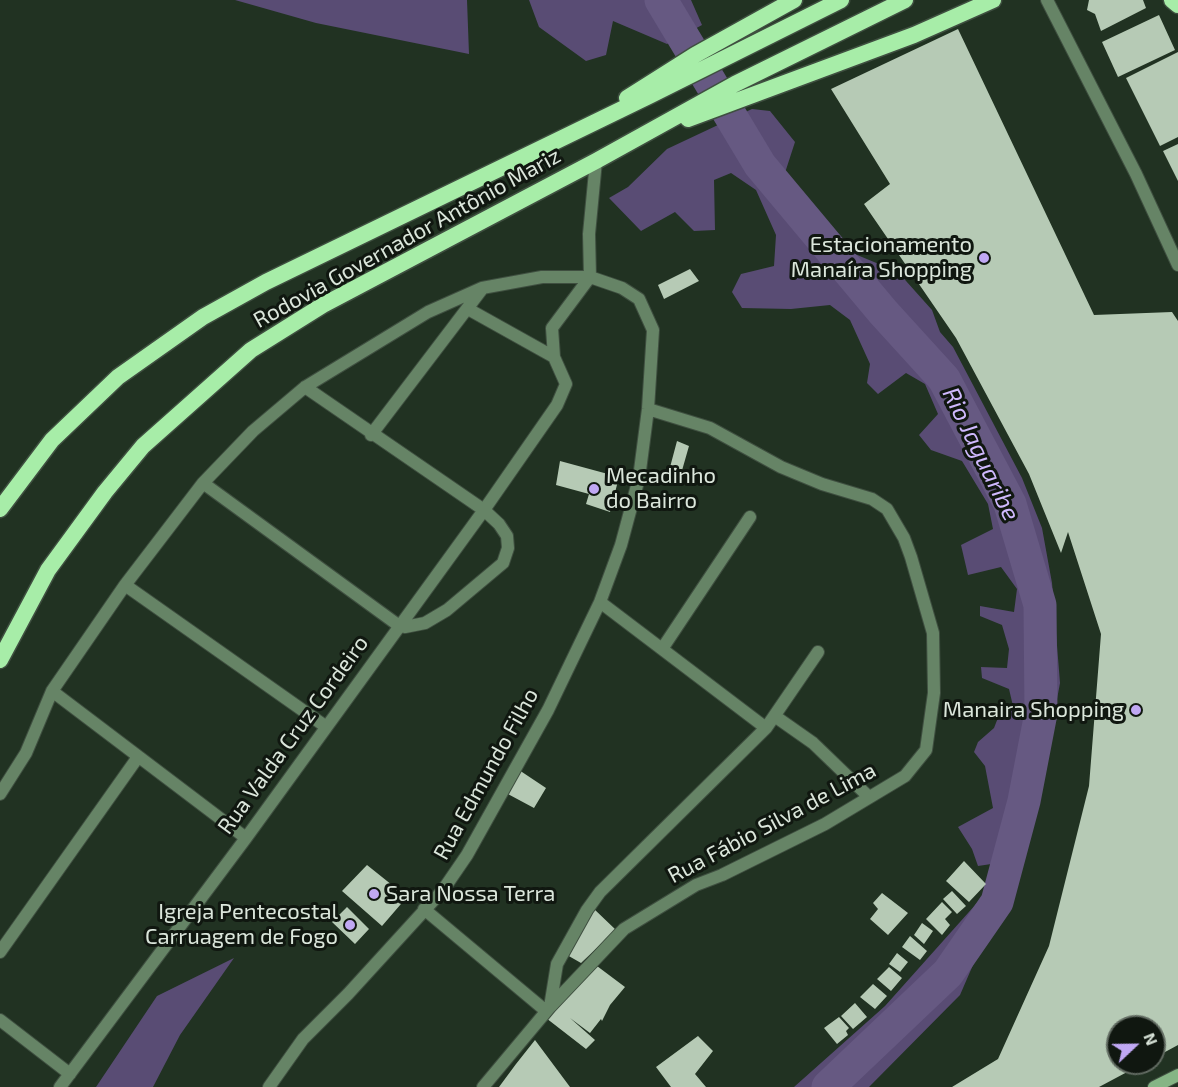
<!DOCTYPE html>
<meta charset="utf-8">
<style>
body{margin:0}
#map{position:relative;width:1178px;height:1087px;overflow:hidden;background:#213222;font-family:"Exo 2",sans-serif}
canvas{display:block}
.north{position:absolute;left:1106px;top:1015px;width:60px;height:60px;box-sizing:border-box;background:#101710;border:2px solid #616a61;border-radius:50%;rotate:68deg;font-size:16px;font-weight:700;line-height:24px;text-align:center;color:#dbe6db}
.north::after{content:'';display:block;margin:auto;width:21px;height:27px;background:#c0a8f3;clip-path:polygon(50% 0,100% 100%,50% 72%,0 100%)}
</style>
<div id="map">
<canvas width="1178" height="1087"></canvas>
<div class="north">N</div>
</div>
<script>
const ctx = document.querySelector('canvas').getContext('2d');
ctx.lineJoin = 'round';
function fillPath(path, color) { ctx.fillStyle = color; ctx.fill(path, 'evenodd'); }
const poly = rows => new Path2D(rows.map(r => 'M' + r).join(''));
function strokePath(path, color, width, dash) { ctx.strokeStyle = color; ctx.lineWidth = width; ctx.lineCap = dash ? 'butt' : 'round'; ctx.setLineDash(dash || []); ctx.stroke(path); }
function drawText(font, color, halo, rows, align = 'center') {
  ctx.font = font + ' "Exo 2",sans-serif'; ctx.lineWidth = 6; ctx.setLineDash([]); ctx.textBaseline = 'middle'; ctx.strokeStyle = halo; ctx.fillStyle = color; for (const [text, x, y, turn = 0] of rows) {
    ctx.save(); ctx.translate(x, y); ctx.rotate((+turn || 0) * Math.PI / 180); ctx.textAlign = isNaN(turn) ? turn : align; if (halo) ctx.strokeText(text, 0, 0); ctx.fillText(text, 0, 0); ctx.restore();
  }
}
fillPath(poly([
 [235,0,467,0,469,54,316,23],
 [529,0,691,0,702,25,667,44,613,21,606,55,586,61,539,27],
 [752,109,770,111,795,142,782,182,838,247,898,272,932,310,940,332,953,347,1022,478,1042,528,1052,583,1060,683,1034,824,960,995,869,1087,794,1087,885,1006,985,894,998,863,978,866,972,849,958,827,993,808,985,766,974,752,978,742,994,728,1001,710,1013,706,1009,689,982,678,981,667,1007,668,1009,649,1002,625,980,616,980,606,1014,612,1017,589,1001,567,968,575,961,545,993,529,988,504,962,461,931,450,919,435,938,414,925,384,906,373,878,394,867,383,870,364,850,320,830,305,791,309,742,308,732,292,741,274,774,266,776,235,756,190,731,173,714,180,715,230,694,231,675,212,641,231,609,198,628,187,667,149],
 [234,958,180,1035,153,1087,96,1087,157,996]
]), '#594c74');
strokePath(poly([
 [661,0,760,165,883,312,944,379,1010,504,1040,605,1041,713,1024,801,997,902,948,973,828,1087]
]), '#665982', 33);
fillPath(poly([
 [1089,0,1143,0,1146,8,1101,31,1095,14,1087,10],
 [1159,15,1175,50,1118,77,1102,42],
 [958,29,1094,315,1172,312,1178,321,1178,1045,1154,1058,1154,1027,1118,1027,1118,1063,1144,1063,1099,1087,952,1087,998,1059,1049,946,1089,786,1101,634,1068,532,1061,553,1029,474,956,338,864,204,890,184,831,89],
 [1178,52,1178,137,1160,146,1126,78],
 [1178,144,1178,181,1163,151],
 [690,269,699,281,664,299,658,285],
 [677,441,689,446,681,474,669,471],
 [560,461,619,477,610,512,586,504,589,494,556,485],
 [519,770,546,788,534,808,506,793],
 [964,861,986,884,969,902,946,881],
 [367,865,407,897,382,926,342,891],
 [952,891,966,906,957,914,943,899],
 [882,893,908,913,888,935,870,919,878,909,873,903],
 [942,902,952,912,945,919,950,925,942,935,926,919],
 [347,907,369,929,355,944,332,922],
 [593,908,616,930,581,963,567,955],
 [922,923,933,931,924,944,914,935],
 [910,936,927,951,920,960,902,947],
 [897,953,908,962,900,972,889,964],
 [593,963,625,987,610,1005,602,1021,601,1019,590,1033,570,1018,595,1040,586,1049,546,1018],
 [889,967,902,978,891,991,877,979],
 [873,984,887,996,875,1009,860,997],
 [855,1003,867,1017,853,1029,841,1016],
 [839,1017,849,1028,846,1031,848,1035,837,1044,824,1028],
 [698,1036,713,1051,695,1074,706,1087,671,1087,656,1067],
 [535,1040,570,1087,499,1087,516,1064]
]), '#b6cab5');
const minor = poly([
 [590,277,589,234,596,161],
 [468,309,554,357],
 [371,435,482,289],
 [203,483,398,625,405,627,425,623,447,610,503,563,508,548,507,536,499,524,484,510,305,387],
 [125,585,325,726],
 [600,602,766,728],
 [662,649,750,517],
 [52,691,246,838],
 [776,717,813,743,869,797],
 [0,794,26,753,52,691,125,585,203,483,253,431,305,387,428,312,482,288,542,277,590,277,622,288,639,299,653,330,648,409,639,478,621,545,600,602,548,710,467,855,443,890,348,994,303,1039,269,1087],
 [424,909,546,1011],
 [0,952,138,757],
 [550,1007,557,964,587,910,600,892,766,728,818,652],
 [0,1020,70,1074],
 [60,1087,246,838,484,510,557,405,566,384,554,357,552,328,590,277],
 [483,1087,550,1007,624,929,696,885,722,875,825,824,905,776,926,750,934,693,933,633,911,557,904,538,887,509,872,499,822,484,781,467,710,428,648,409]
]);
const tertiary = poly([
 [1047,0,1136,174,1178,265]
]);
const secondary = poly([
 [1154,1087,1178,1075]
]);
const trunk = poly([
 [1172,0,1178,5],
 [627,98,695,55,794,0],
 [688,119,914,35,993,0],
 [0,509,52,440,118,377,203,317,266,282,651,95,841,0],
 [0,660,48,570,105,492,143,446,251,350,323,305,596,161,735,84,905,0]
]);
strokePath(minor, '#3f4f40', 14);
strokePath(tertiary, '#3f4f40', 14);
strokePath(secondary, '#3f4f40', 14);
strokePath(trunk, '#3f4f40', 19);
strokePath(minor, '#668466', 12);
strokePath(tertiary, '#668466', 12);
strokePath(secondary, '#85b585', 12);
strokePath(trunk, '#a7eda8', 16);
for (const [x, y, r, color] of [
 [984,258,6,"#c0a8f3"],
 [594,489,6,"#c0a8f3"],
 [1136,710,6,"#c0a8f3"],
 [374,894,6,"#c0a8f3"],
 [350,925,6,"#c0a8f3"]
]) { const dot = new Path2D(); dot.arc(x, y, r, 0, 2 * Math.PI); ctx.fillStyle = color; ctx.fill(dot); strokePath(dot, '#101710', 2); }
drawText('22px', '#dbe6db', '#101710', [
 ["Rodovia Governador Antônio Mariz",407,238,-29],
 ["Rua Valda Cruz Cordeiro",293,735,-54],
 ["Rua Edmundo Filho",486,774,-61],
 ["Rua Fábio Silva de Lima",772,823,-28]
]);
drawText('22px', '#dbe6db', '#101710', [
 ["Estacionamento",972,245],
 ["Manaíra Shopping",972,270],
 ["Mecadinho",606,476,"left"],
 ["do Bairro",606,501,"left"],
 ["Manaira Shopping",1124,710],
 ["Sara Nossa Terra",386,894,"left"],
 ["Igreja Pentecostal",338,912],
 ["Carruagem de Fogo",338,937]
], 'right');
drawText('italic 24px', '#cfb9fd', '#101710', [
 ["Rio Jaguaribe",981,454,64]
]);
</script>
